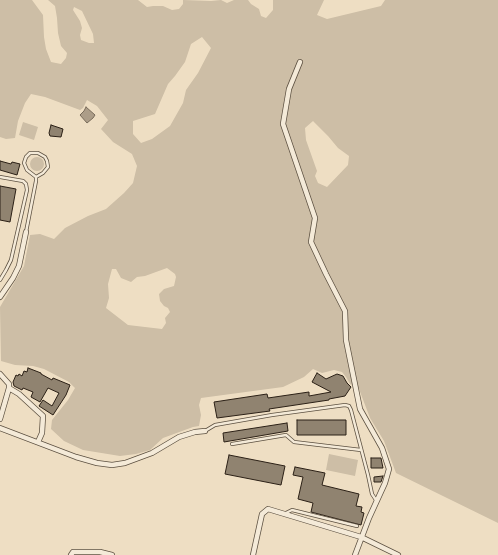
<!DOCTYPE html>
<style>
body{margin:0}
canvas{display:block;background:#eedec3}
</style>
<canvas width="498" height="555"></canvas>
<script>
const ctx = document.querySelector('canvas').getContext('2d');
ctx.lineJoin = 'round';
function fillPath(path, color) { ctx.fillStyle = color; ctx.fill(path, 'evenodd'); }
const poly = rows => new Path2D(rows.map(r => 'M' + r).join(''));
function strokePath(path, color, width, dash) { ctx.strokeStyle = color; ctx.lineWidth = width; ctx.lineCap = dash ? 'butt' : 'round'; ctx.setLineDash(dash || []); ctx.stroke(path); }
fillPath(poly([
 [0,0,32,0,43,15,44,37,46,49,51,62,61,64,66,58,67,53,61,46,58,33,57,18,55,6,48,0,138,0,147,7,153,6,163,6,172,10,179,9,183,4,183,0,211,1,221,0,227,3,234,0,248,0,251,4,259,9,261,16,266,18,273,10,273,0,324,0,317,15,327,19,381,6,385,0,498,0,498,523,396,473,384,441,370,418,359,389,350,384,346,377,342,372,334,370,322,373,313,369,304,377,283,387,201,398,199,405,201,415,199,426,193,427,163,438,150,450,136,454,120,456,83,450,64,441,51,429,52,420,68,400,75,388,69,382,44,369,33,366,15,365,1,361,0,307,24,266,30,235,40,234,54,239,65,228,88,216,106,209,124,193,133,183,137,166,132,154,113,142,101,129,108,120,97,106,87,100,83,108,80,110,45,97,31,94,25,103,18,121,15,138,6,139,0,137],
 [74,7,82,11,93,34,94,43,89,43,81,40,80,35,82,28,80,21,73,10],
 [202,37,211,48,198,73,186,90,183,103,170,126,152,139,141,143,133,134,133,121,155,114,168,84,175,76,185,62,191,44],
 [313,121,328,136,338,148,349,156,348,165,327,187,318,183,315,176,317,171,306,140,305,128],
 [167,268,175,274,176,277,174,286,164,289,159,294,160,301,164,306,168,308,170,312,165,318,166,323,162,329,128,325,106,308,109,298,108,284,112,269,116,269,121,278,131,282,137,277,145,276],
 [23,122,38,127,34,140,19,135],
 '30 164a7 7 0 1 1 14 0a7 7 0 1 1-14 0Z',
 [329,454,358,460,355,476,326,470]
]), '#cdbea6');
const water = poly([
 [86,107,95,115,93,118,87,123,80,115,84,111,86,107]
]);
fillPath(water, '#ac9d88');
strokePath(water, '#786b5a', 1);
const building = poly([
 [51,125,63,129,61,137,50,136,49,133,51,125],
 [0,161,11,164,12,162,20,164,17,175,0,170,0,161],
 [0,186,16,189,10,222,0,220,0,186],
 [28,368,41,373,41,374,52,380,53,378,70,385,66,395,53,415,39,406,43,400,52,406,59,393,48,388,40,402,31,397,33,392,23,388,22,390,14,386,13,382,16,375,18,376,19,374,22,376,24,371,27,372,28,368],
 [317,373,326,379,337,374,343,376,347,383,351,387,345,396,329,399,329,400,269,409,270,411,217,418,214,402,267,394,268,398,309,392,309,396,331,392,312,382,317,373],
 [297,420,346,420,346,435,297,435,297,420],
 [287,423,288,431,224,442,223,433,287,423],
 [229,455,285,466,281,485,225,474,229,455],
 [371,458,381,458,383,468,371,468,371,458],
 [295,467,325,473,322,485,359,494,356,506,362,507,361,512,364,513,361,525,311,512,313,503,298,499,303,477,293,475,295,467],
 [383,476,381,482,374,482,374,477,383,476]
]);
fillPath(building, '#908370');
strokePath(building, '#2b2016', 1);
const lane = poly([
 [0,177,23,181,26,184,27,190,11,260,6,270,0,280],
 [26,232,36,181,36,177,27,170,24,163,26,157,30,153,38,153,45,157,47,161,48,167,43,173,36,177],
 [205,431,215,425,272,415,345,405,349,406,351,410,368,475,372,494,376,500],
 [232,444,286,435,294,442,361,450],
 [284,514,292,510,357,526]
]);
const street = poly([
 [300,62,289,89,283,124,315,218,311,242,326,274,345,311,346,340,360,409,382,448,389,469,385,483,369,518,355,555],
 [0,297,13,278,19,266,26,232],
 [0,374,9,384,9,388,0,419],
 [9,388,19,394,43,416,42,433,38,442],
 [0,428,76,457,97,463,112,465,125,463,152,453,179,437,195,432,205,431],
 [71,555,73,552,100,552,112,555],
 [253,555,262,514,268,509,361,537,398,555]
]);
strokePath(lane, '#5c5041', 4);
strokePath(street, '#5c5041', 6);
strokePath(lane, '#f4ead8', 2.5);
strokePath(street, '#f4ead8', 4.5);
</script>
